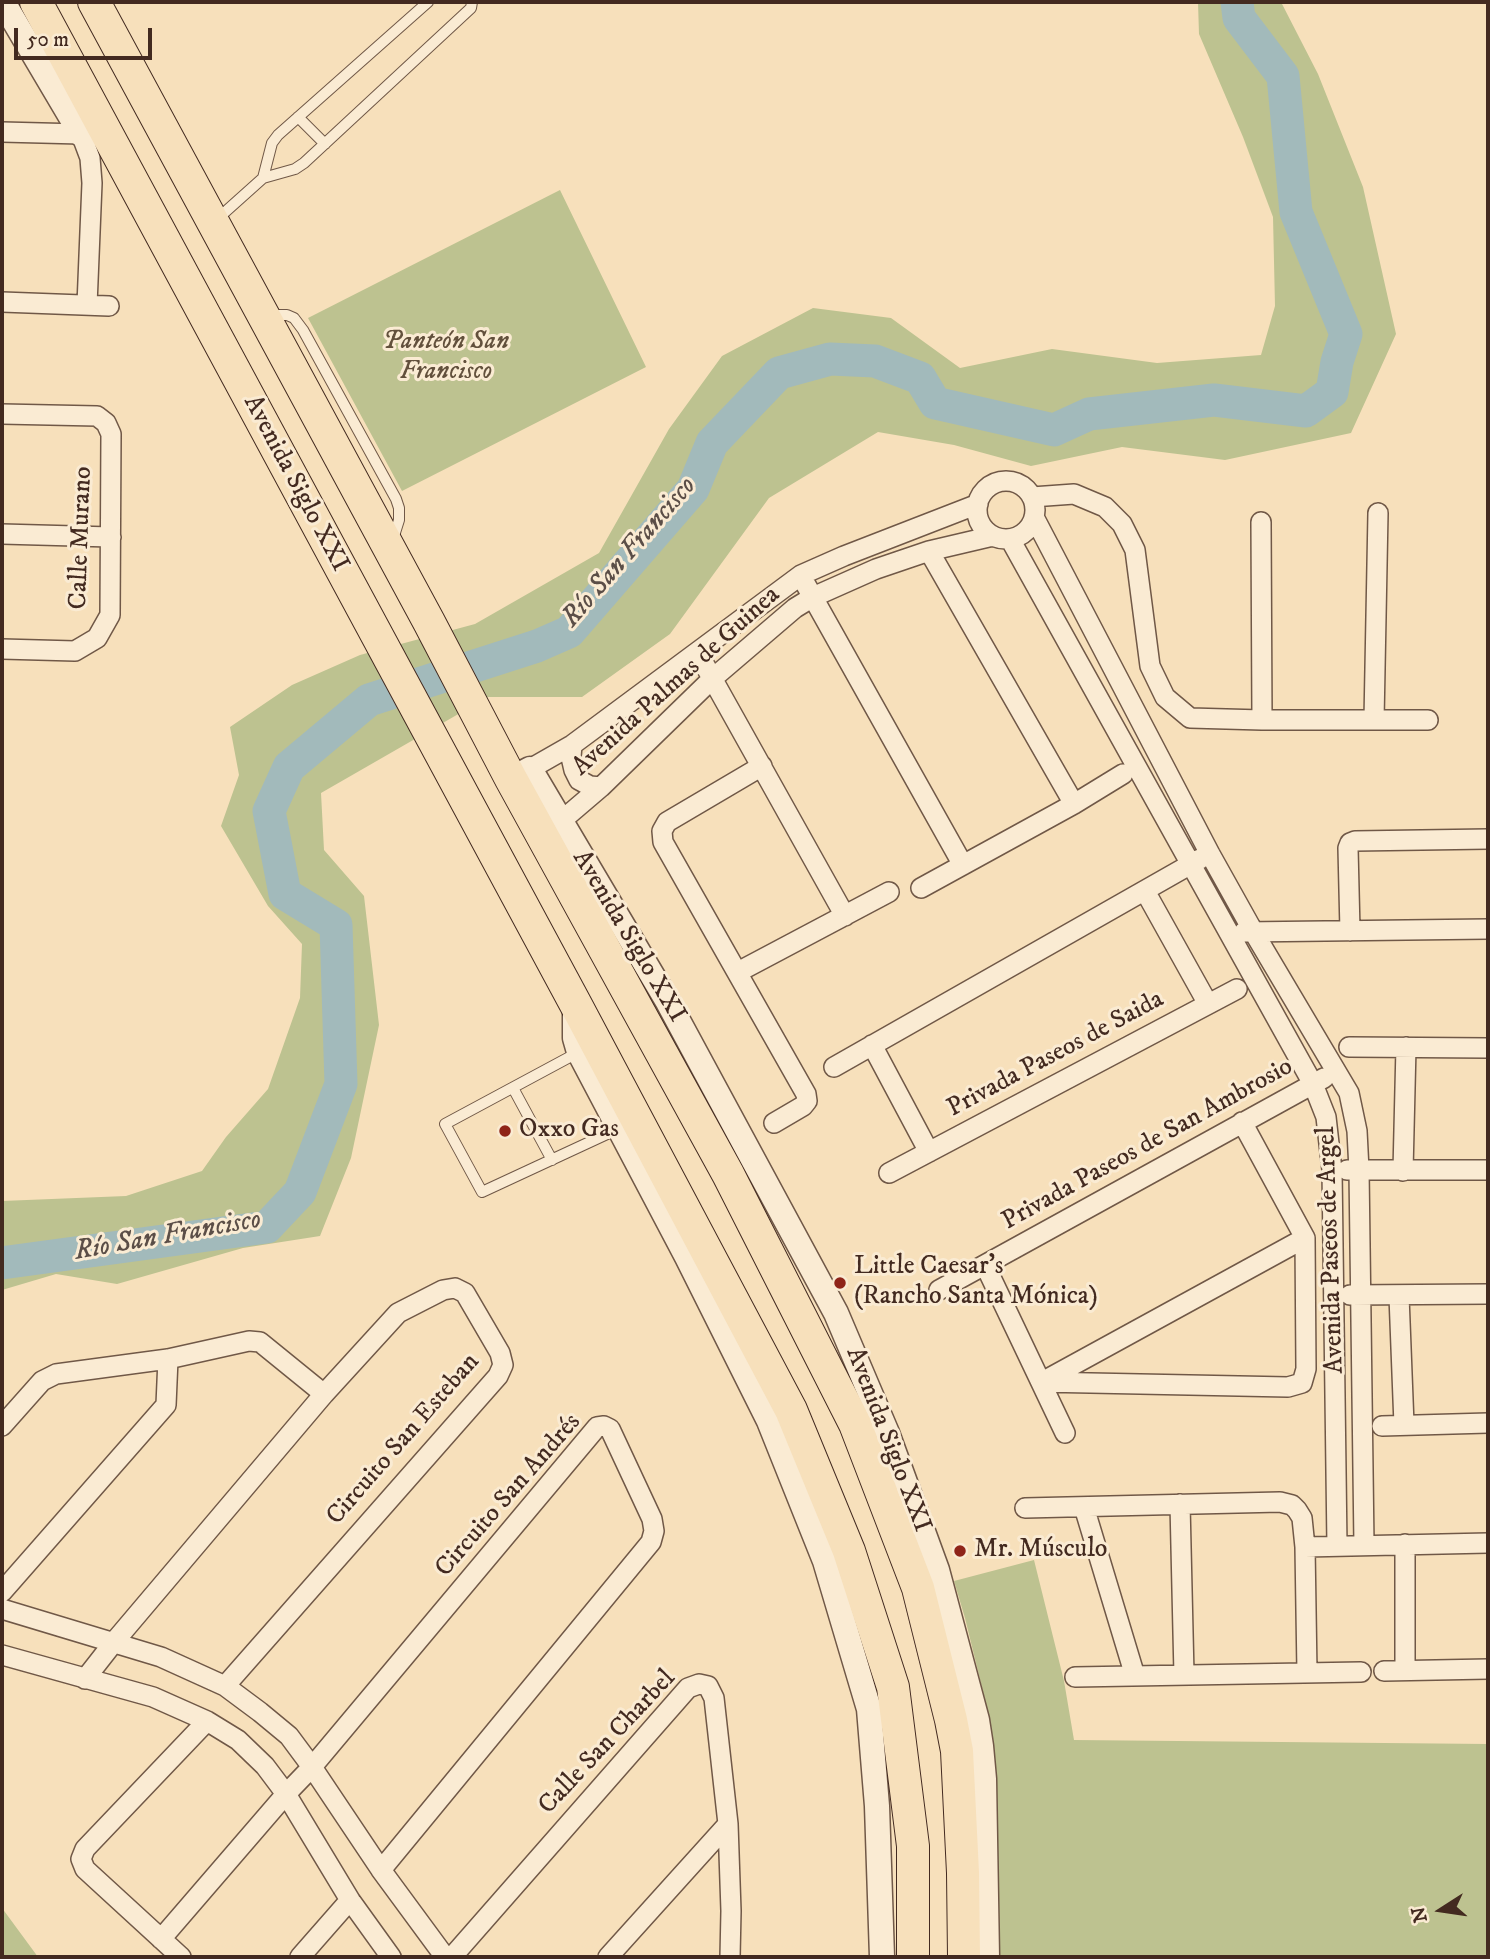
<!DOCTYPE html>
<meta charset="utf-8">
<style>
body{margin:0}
#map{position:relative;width:1490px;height:1959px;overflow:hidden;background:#f7e0bb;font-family:"IM FELL DW Pica",serif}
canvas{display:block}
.frame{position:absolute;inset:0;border:4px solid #432a20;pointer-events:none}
.north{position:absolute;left:1406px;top:1875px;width:70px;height:70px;-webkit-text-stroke:5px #faebd3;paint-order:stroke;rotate:258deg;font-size:19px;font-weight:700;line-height:28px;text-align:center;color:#432a20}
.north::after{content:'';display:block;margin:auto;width:24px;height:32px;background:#432a20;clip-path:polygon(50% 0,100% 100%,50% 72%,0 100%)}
.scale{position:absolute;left:14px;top:28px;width:138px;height:32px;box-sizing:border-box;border:4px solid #432a20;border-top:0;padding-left:9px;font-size:21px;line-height:24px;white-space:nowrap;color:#432a20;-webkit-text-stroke:5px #faebd3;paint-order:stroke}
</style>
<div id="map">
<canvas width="1490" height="1959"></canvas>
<div class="frame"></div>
<div class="north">N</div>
<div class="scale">50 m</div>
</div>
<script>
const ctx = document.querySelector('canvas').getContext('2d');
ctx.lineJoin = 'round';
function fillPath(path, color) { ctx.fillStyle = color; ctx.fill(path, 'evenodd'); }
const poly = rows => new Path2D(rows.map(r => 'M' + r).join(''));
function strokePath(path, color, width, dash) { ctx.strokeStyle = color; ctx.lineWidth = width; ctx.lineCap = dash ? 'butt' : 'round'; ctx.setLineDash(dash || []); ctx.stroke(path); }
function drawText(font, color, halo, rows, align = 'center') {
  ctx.font = font + ' "IM FELL DW Pica",serif'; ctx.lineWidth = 6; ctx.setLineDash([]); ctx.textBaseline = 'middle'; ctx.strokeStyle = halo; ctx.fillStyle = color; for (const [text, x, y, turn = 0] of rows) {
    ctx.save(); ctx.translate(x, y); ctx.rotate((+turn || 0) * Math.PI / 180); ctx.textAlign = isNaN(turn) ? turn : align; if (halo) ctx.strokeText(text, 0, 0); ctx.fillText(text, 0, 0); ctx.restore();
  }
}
fillPath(poly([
 [1198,2,1281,2,1318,74,1363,187,1396,334,1351,433,1225,460,1122,447,1031,466,954,445,878,432,769,498,670,634,582,697,488,697,321,793,324,850,364,896,379,1025,351,1158,320,1236,243,1248,117,1284,56,1274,2,1290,2,1201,126,1196,202,1171,226,1137,268,1089,300,998,302,944,268,906,221,826,239,775,230,727,292,685,360,655,475,624,599,553,669,429,722,356,813,308,891,318,960,368,1052,349,1157,363,1261,355,1275,306,1273,217,1243,137,1199,34],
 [560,190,646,367,402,491,308,318],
 [1034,1560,1064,1681,1074,1740,1488,1744,1488,1957,996,1957,987,1708,965,1618,954,1581],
 [2,1908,38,1957,2,1957]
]), '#bdc290');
strokePath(poly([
 [2,1263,267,1227,300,1192,341,1084,336,925,285,894,269,811,289,767,369,700,537,646,569,632,693,489,712,443,779,373,830,359,875,361,920,378,935,403,1054,430,1089,414,1214,400,1306,411,1332,392,1337,362,1346,334,1296,212,1283,76,1239,18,1237,2]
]), '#a2babb', 33);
const service = poly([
 [298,117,325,144],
 [263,178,272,143,278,135,428,2],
 [215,221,263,178,295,169,304,163,471,8,472,2],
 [269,315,287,315,294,318,303,330,396,499,399,508,399,520,393,539],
 [579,1052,445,1124,482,1192,620,1128],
 [513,1088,552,1160]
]);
const minor = poly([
 [2,132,81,134,90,158,92,183,87,305],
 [2,302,109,306],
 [2,414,97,416,106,423,111,434,110,615,97,638,75,651,2,649],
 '977 510a29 29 0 1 1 58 0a29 29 0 1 1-58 0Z',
 [1032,497,1074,494,1105,507,1122,524,1135,550,1150,666,1165,697,1190,718,1262,720,1428,720],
 [1034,517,1210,854,1253,931,1349,1093,1357,1131,1359,1170,1364,1545],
 [1261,522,1262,720],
 [2,534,111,537],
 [1010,539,1313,1084,1326,1117,1332,1170,1337,1546],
 [929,551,1074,804],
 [806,585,963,865],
 [698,653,845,916],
 [1374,720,1378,513],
 [572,745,571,757,574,770,579,780,590,786,601,787],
 [762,766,667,822,662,831,663,842,806,1094,807,1101,803,1106,774,1123],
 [530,769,572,745,801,575,844,556,978,504],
 [560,822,601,787,712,679,795,608,813,597,876,569,929,551,993,536],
 [921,888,1074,804,1123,774],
 [1145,891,1208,1004],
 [1350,931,1348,848,1350,843,1355,841,1488,839],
 [1244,932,1488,929],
 [738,972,889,892],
 [872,1045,929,1152],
 [1349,1047,1488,1048],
 [834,1067,1200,859],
 [1347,1170,1488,1170],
 [1403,1171,1406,1047],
 [889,1173,1237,989],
 [985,1265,1065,1433],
 [939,1290,1324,1078],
 [1350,1295,1488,1294],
 [1399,1296,1404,1425],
 [1041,1382,1288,1387,1302,1383,1306,1369,1305,1238,1242,1122],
 [1042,1382,1305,1238],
 [2,1426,42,1381,56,1374,168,1359,249,1341,260,1342,324,1394],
 [1382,1426,1488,1423],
 [1180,1504,1184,1675],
 [1084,1507,1135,1676],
 [1025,1508,1280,1502,1292,1505,1297,1510,1302,1518,1305,1547,1307,1673],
 [1405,1544,1405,1670],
 [1305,1547,1488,1543],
 [2,1592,166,1405,168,1359],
 [2,1609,161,1657,225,1686,260,1712,289,1736,312,1767,381,1870,445,1957],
 [2,1655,153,1697,207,1721,238,1740,265,1766,286,1794,350,1900,391,1957],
 [1384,1671,1488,1669],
 [1075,1677,1361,1672],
 [85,1679,114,1642,324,1394,398,1313,443,1290,455,1288,465,1293,500,1353,503,1365,498,1376,225,1686],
 [161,1939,286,1794,312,1767,597,1427,604,1426,610,1429,652,1519,654,1531,651,1542,381,1870],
 [181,1957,85,1869,81,1859,85,1849,207,1721],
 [300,1957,350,1900],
 [452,1957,688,1688,699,1684,708,1686,714,1698,728,1824,731,1911,730,1957],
 [608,1957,728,1824]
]);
const tertiary = poly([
 [3,2,81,134,107,133],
 [511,779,530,769,668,1002,836,1313,887,1433,937,1570,977,1720,981,1746,984,1779,987,1957],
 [575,1004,575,1038,579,1052,687,1257,769,1421,825,1561,869,1709,877,1806,882,1957]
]);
const trunk = poly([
 [36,2,575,1003,791,1410,849,1551,893,1687,913,1846,913,1957],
 [94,2,429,622,511,779,728,1174,855,1424,918,1588,951,1720,957,1751,963,1873,964,1957]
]);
strokePath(service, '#705847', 12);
strokePath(minor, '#705847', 22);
strokePath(tertiary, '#705847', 27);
strokePath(trunk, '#432a20', 34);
strokePath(service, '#faebd3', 10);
strokePath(minor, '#faebd3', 19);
strokePath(tertiary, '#faebd3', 24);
strokePath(trunk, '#f7e0bb', 32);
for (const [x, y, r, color] of [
 [505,1131,7,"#8f2418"],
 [840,1283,7,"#8f2418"],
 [960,1551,7,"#8f2418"]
]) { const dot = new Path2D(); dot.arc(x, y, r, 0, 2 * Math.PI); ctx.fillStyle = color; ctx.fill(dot); strokePath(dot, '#faebd3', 2.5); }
drawText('italic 26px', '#62503c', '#faebd3', [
 ["Panteón San",446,343],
 ["Francisco",446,373]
]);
drawText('26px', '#432a20', '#faebd3', [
 ["Avenida Siglo XXI",295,484,62],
 ["Calle Murano",82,538,-88],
 ["Avenida Palmas de Guinea",677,682,-42],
 ["Avenida Siglo XXI",628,937,59],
 ["Privada Paseos de Saida",1056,1055,-28],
 ["Privada Paseos de San Ambrosio",1148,1145,-29],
 ["Avenida Paseos de Argel",1332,1250,-92],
 ["Circuito San Esteban",404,1440,-49],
 ["Avenida Siglo XXI",887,1440,69],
 ["Circuito San Andrés",509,1496,-49],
 ["Calle San Charbel",608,1743,-47]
]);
drawText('26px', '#432a20', '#faebd3', [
 ["Oxxo Gas",519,1131],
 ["Little Caesar's",854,1268],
 ["(Rancho Santa Mónica)",854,1298],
 ["Mr. Músculo",974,1551]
], 'left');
drawText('italic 28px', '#5b4e47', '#faebd3', [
 ["Río San Francisco",630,553,-49],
 ["Río San Francisco",168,1237,-10]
]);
</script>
